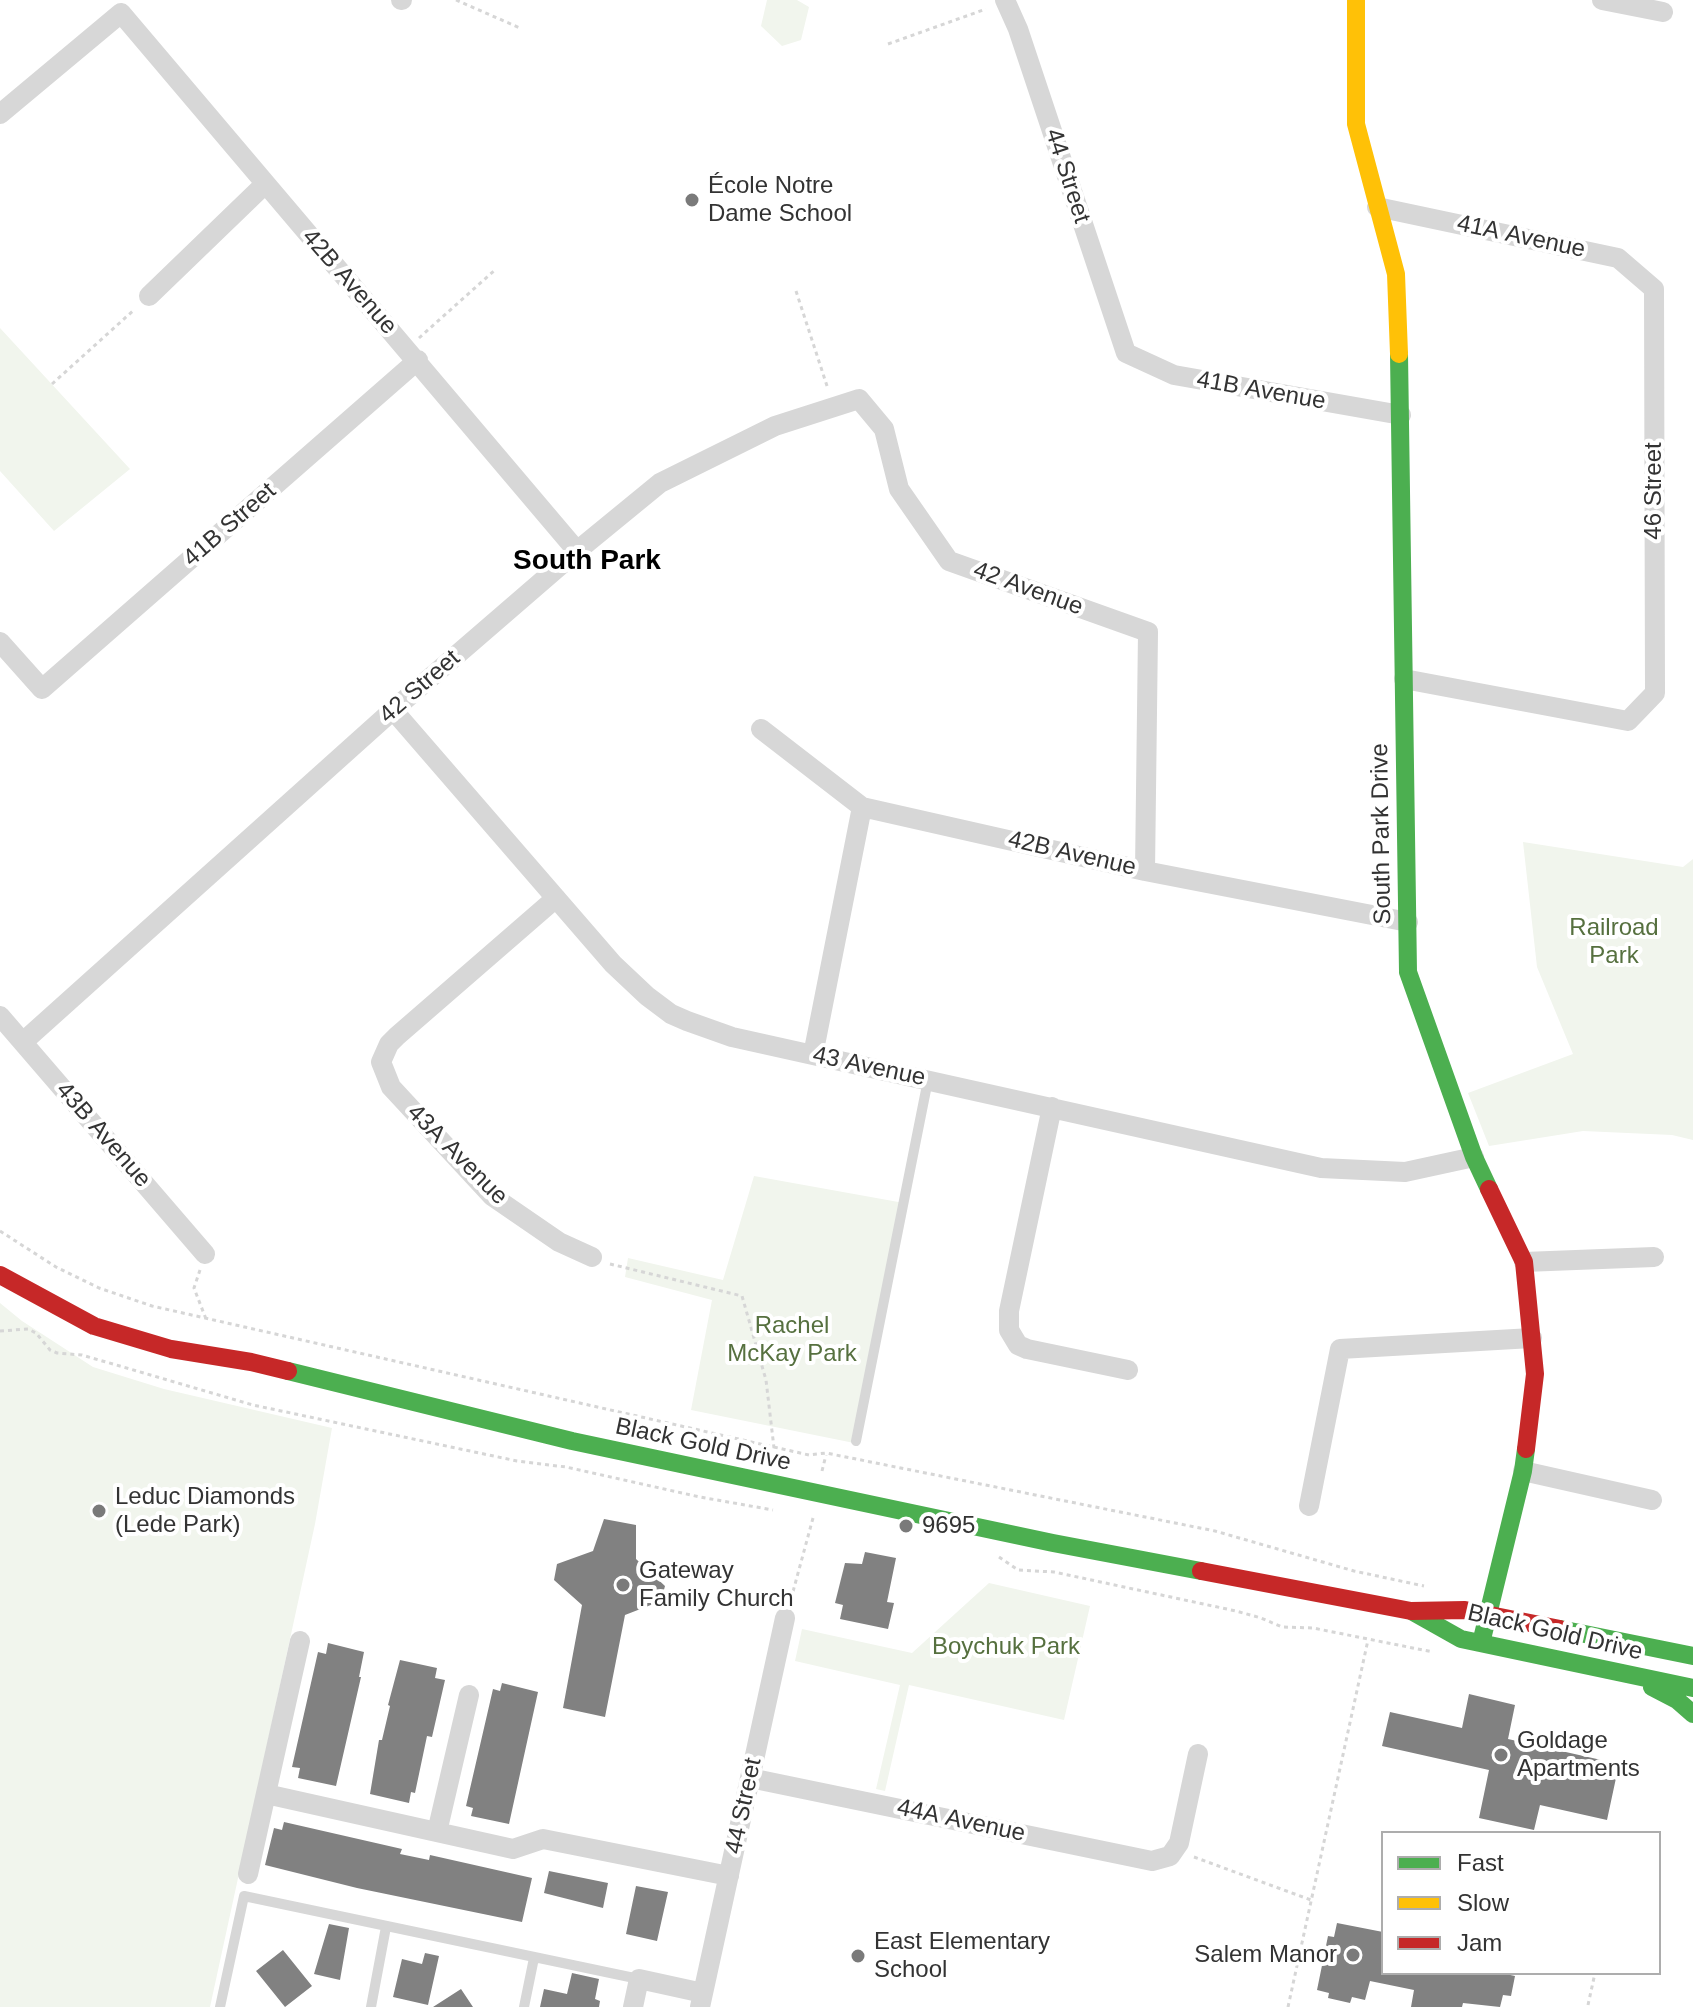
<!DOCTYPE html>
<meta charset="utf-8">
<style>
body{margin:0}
#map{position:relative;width:1693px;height:2007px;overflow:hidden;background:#fff;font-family:Helvetica,sans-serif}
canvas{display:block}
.legend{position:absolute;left:1381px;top:1831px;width:280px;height:144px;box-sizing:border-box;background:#fff;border:2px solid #adadad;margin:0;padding:10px 14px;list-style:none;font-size:24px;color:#333}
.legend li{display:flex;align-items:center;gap:16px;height:40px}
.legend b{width:40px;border:2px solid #adadad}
</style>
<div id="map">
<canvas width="1693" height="2007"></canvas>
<ul class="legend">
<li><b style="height:10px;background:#4caf50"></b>Fast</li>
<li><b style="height:10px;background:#ffc107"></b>Slow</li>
<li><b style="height:10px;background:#c62828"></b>Jam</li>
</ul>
</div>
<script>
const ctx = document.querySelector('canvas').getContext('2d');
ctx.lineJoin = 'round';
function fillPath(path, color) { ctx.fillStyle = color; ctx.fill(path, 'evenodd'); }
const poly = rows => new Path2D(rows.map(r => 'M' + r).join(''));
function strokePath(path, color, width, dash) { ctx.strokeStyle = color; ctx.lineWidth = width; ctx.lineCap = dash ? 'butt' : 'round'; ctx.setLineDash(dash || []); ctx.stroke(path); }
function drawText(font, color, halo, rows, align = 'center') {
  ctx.font = font + ' Helvetica,sans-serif'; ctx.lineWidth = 8; ctx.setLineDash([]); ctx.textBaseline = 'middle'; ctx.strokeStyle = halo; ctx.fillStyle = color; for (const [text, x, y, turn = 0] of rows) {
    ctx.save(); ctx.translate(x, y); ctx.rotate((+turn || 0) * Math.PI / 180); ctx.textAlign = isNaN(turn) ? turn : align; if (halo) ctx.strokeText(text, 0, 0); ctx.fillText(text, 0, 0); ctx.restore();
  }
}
fillPath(poly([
 [767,0,797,0,809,7,801,40,782,46,761,26],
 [0,328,130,469,54,531,0,471],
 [1523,842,1683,867,1693,859,1693,1140,1672,1135,1583,1131,1489,1146,1468,1093,1573,1054,1537,967],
 [754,1176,904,1203,859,1444,691,1410,712,1300,625,1277,628,1258,723,1280],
 [0,1303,22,1321,93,1367,164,1389,332,1428,315,1524,210,2007,0,2007],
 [989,1583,1090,1606,1064,1720,909,1685,885,1791,876,1789,900,1685,795,1661,802,1629,912,1653]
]), '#f1f5ed');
fillPath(poly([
 [604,1519,636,1525,636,1559,665,1586,661,1601,625,1615,605,1717,563,1708,582,1605,554,1580,557,1564,593,1551],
 [865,1552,896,1558,887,1602,894,1603,888,1629,840,1619,843,1605,835,1603,845,1563,862,1564],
 [328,1643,364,1652,359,1677,361,1677,336,1786,298,1778,300,1768,292,1767,318,1652,326,1654],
 [400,1660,437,1668,435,1678,445,1680,432,1737,427,1736,415,1793,411,1792,409,1803,370,1794,379,1740,382,1740,390,1706,388,1705],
 [502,1683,538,1692,509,1824,471,1816,473,1808,466,1806,493,1689,500,1691],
 [1469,1694,1515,1705,1508,1739,1619,1764,1607,1820,1540,1805,1534,1830,1479,1818,1489,1770,1382,1746,1390,1712,1462,1728],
 [284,1822,402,1849,400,1854,429,1860,430,1855,532,1878,522,1922,357,1888,265,1865,274,1828,282,1830],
 [549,1871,608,1883,603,1908,544,1893],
 [636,1886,668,1892,657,1941,626,1934],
 [1337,1923,1383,1932,1383,1973,1501,1973,1515,1976,1511,1996,1503,1995,1500,2007,1463,2003,1462,2007,1411,2007,1414,1990,1370,1981,1365,2000,1352,1997,1350,2003,1328,1998,1329,1993,1317,1990,1328,1936,1334,1937],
 [329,1924,349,1928,340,1980,314,1974],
 [283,1950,312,1986,285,2007,256,1971],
 [425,1953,439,1956,428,2005,393,1997,402,1959,422,1964],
 [572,1973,599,1979,595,1999,600,2001,599,2007,540,2007,544,1989,567,1994],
 [461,1989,473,2007,433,2007]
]), '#818181');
strokePath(poly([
 [456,0,520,28],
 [888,44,986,9],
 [796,291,828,389],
 [419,338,496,269],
 [52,384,135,309],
 [0,1231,56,1267,99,1288,152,1306,809,1455,826,1453,1215,1531,1354,1571,1424,1586],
 [610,1264,742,1296,766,1380,774,1448],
 [200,1270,194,1288,206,1319],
 [0,1331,28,1329,36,1333,50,1350,57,1353,82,1355,253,1405,517,1461,566,1467,700,1497,773,1510],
 [822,1471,826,1455],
 [999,1557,1018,1570,1054,1572,1236,1611,1261,1618,1282,1627,1313,1628,1433,1652],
 [791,1599,813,1518],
 [1194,1857,1311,1900],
 [1588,2005,1595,1973],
 [1288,2007,1368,1640]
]), '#d6d6d6', 3, [4, 4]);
strokePath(poly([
 [856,1441,928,1080],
 [220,2007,244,1896,639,1979],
 [371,2007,386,1927],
 [524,2007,534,1958]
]), '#d7d7d7', 10);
strokePath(poly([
 [401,0,402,0],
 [1005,0,1018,29,1126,353,1174,375,1401,415],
 [1602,0,1663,12],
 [0,114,121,13,577,551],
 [1377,207,1618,258,1654,289,1655,693,1628,721,1404,679],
 [149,296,264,185],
 [0,642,42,689,418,360],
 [393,710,613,964,647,996,671,1014,687,1021,732,1037,1321,1168,1405,1172,1474,1157],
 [761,729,862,807,1145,871,1408,922],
 [556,898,397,1036,389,1044,381,1062,391,1087,492,1196,559,1242,592,1257],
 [0,1016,205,1254],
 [23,1042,393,710,577,551,660,483,775,426,859,399,884,429,899,489,949,561,1148,632,1145,871],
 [813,1055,862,807],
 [1052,1107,1009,1311,1009,1330,1018,1345,1027,1349,1128,1370],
 [1524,1262,1654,1257],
 [1523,1471,1652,1500],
 [1309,1506,1340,1349,1532,1338],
 [750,1778,1152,1861,1170,1856,1179,1843,1198,1754],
 [266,1794,513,1849,543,1839,729,1876],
 [437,1832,469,1695],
 [248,1874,300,1641],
 [633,2007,639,1979,703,1993],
 [700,2007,785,1618]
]), '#d7d7d7', 20);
strokePath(poly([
 [1399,354,1408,972,1474,1157,1489,1189],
 [288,1371,572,1441,1053,1543,1201,1571],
 [1413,1612,1461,1639,1693,1688],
 [1560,1629,1693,1656],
 [1481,1643,1523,1471,1526,1449],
 [1652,1687,1677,1700,1693,1714]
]), '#4caf50', 18);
strokePath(poly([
 [1356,0,1356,124,1396,274,1399,354]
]), '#ffc107', 18);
strokePath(poly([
 [1489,1189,1524,1262,1535,1374,1526,1449],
 [0,1275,94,1326,171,1349,251,1362,288,1371],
 [1201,1571,1411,1611,1465,1610,1560,1629]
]), '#c62828', 18);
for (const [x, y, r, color] of [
 [692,200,8,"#7a7a7a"],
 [99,1511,8,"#7a7a7a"],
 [906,1526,8,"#7a7a7a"],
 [623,1585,8,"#7a7a7a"],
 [1501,1755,8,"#7a7a7a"],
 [1353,1955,8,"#7a7a7a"],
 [858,1956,8,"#7a7a7a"]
]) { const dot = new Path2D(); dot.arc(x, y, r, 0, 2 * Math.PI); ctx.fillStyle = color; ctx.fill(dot); strokePath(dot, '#fff', 3); }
drawText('24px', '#333', '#fff', [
 ["44 Street",1067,176,72],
 ["41A Avenue",1521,237,12],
 ["42B Avenue",349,282,49],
 ["41B Avenue",1261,391,10],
 ["46 Street",1654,491,-90],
 ["41B Street",230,525,-41],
 ["42 Avenue",1028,589,20],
 ["42 Street",420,687,-41],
 ["South Park Drive",1382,834,-91],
 ["42B Avenue",1072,854,13],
 ["43 Avenue",869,1067,12],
 ["43B Avenue",103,1135,49],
 ["43A Avenue",457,1155,45],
 ["Black Gold Drive",703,1445,12],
 ["Black Gold Drive",1555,1633,13],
 ["44 Street",744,1806,-78],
 ["44A Avenue",961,1821,12]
]);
drawText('24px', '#333', '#fff', [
 ["École Notre",708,186],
 ["Dame School",708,214],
 ["Leduc Diamonds",115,1497],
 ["(Lede Park)",115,1525],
 ["9695",922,1526],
 ["Gateway",639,1571],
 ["Family Church",639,1599],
 ["Goldage",1517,1741],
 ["Apartments",1517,1769],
 ["East Elementary",874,1942],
 ["School",874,1970],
 ["Salem Manor",1337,1955,"right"]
], 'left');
drawText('24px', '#56703f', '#fff', [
 ["Railroad",1614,928],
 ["Park",1614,956],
 ["Rachel",792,1326],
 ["McKay Park",792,1354],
 ["Boychuk Park",1006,1647]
]);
drawText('bold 28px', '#000', '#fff', [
 ["South Park",587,561]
]);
</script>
